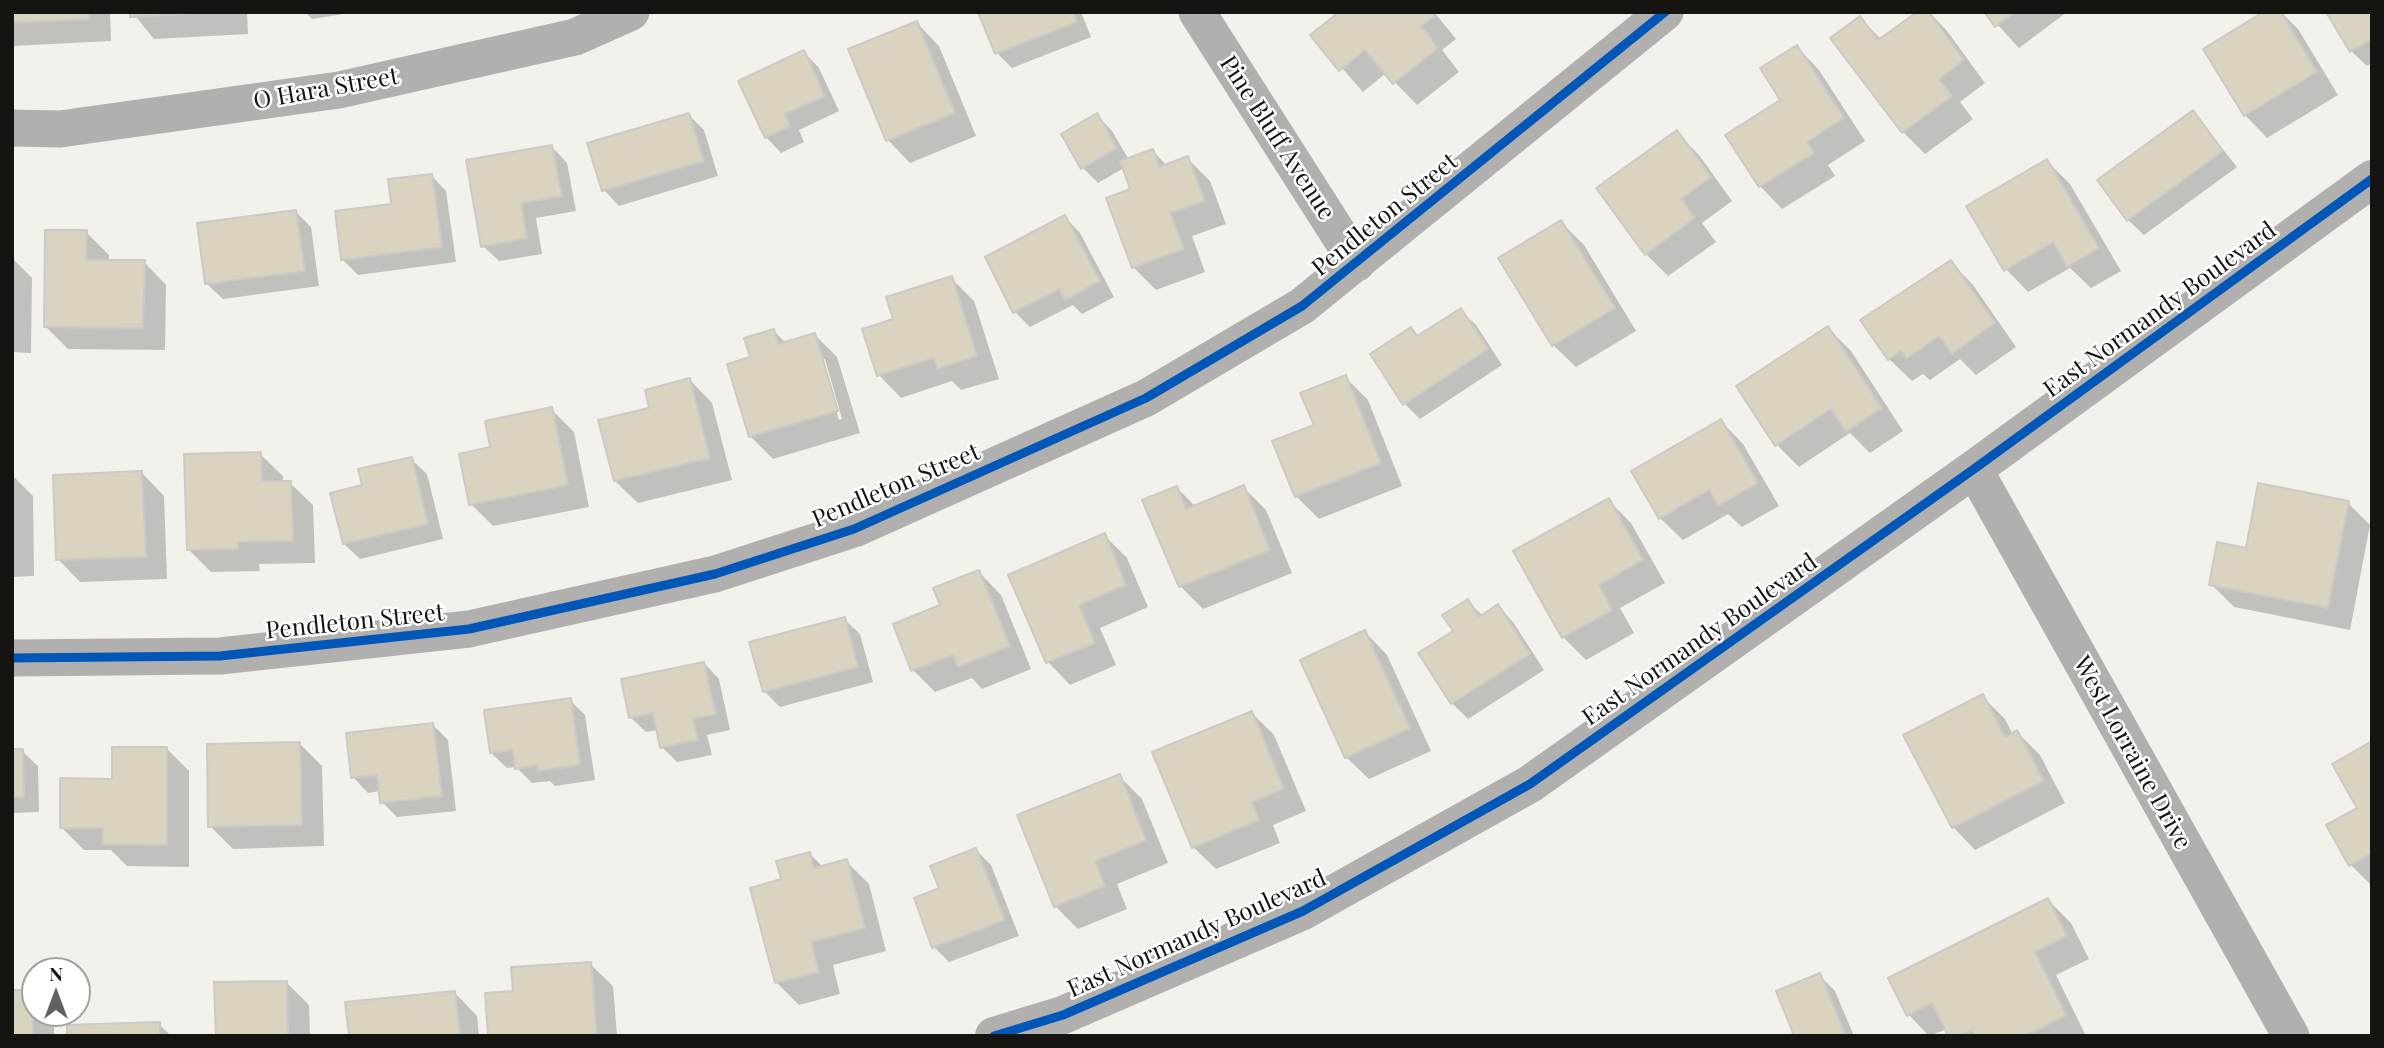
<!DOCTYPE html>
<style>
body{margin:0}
#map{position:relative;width:2384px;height:1048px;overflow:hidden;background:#f2f1eb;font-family:"Playfair Display",serif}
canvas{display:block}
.frame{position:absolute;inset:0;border:14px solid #151411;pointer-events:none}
.north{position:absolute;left:21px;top:957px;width:70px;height:70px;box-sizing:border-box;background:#fff;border:2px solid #a1a1a0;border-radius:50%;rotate:0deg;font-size:19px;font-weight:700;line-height:28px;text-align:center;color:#151411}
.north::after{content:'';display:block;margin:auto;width:24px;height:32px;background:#62615d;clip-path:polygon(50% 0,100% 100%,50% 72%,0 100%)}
</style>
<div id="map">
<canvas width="2384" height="1048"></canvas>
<div class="frame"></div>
<div class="north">N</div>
</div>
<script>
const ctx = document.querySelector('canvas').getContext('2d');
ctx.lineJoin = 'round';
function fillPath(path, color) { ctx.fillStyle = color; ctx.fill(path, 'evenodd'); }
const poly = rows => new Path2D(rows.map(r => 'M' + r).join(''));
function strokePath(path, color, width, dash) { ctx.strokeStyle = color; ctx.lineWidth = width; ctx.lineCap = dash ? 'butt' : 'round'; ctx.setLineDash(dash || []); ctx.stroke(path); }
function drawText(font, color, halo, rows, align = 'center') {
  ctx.font = font + ' "Playfair Display",serif'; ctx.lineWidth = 5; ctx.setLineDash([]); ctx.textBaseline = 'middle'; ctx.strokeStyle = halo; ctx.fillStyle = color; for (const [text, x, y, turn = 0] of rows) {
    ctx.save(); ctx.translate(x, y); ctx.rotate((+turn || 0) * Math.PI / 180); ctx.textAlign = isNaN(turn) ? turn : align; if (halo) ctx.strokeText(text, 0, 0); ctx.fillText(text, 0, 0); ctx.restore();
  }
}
fillPath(poly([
 [12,12,110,12,111,41,12,46],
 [132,12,247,12,248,34,154,39],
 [305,12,356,12,312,19],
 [980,12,1081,12,1091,37,1012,68,997,53],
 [1342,12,1434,12,1456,39,1442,50,1459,72,1417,105,1386,73,1363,92,1313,35],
 [1929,12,1947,31,1985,83,1960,102,1973,119,1925,154,1903,132,1860,18,1882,40],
 [1986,12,2067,12,2019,48],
 [2266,12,2281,12,2298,29,2338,95,2267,138,2245,115],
 [2372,12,2372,63,2367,66,2351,51],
 [917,23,939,46,976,136,910,163,888,140,851,50],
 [1797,47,1819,70,1865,141,1828,165,1835,176,1782,209,1760,186],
 [804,52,819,68,839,111,799,130,804,142,781,153,766,137],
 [2193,112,2237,167,2144,235,2128,220],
 [689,115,704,130,718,176,619,206,604,190],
 [1097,115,1112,131,1129,160,1153,151,1167,166,1187,158,1210,181,1226,224,1192,236,1205,272,1156,290,1133,267,1133,190,1124,168,1098,183,1082,167],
 [1676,132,1699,155,1732,201,1702,223,1716,242,1668,276,1646,254],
 [552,147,567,163,576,211,536,218,542,254,499,261,483,246],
 [2047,161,2070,184,2121,271,2091,288,2070,268,2028,292,2006,269],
 [431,175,446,191,456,262,358,275,343,260,393,205],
 [296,212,311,227,319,286,223,299,207,284],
 [1065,217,1080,233,1114,297,1082,314,1073,305,1030,327,1015,312],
 [1561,222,1584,245,1636,331,1576,367,1553,345],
 [86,232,109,255,109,262,144,262,166,285,165,350,68,349,45,326],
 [12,258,32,278,31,353,12,352],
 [1951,262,1973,285,2016,347,1976,375,1960,359,1930,380,1923,374,1912,381,1889,359],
 [951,278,974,301,999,379,961,390,952,381,901,398,879,375,895,320],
 [1460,310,1476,325,1502,365,1420,419,1405,404,1411,329,1419,337],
 [1828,328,1851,351,1903,431,1870,453,1850,433,1799,467,1776,444],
 [774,331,786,343,815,335,837,357,860,433,773,459,750,436],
 [821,359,825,359,842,419,839,420],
 [1345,377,1368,400,1402,486,1319,519,1296,496,1316,426],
 [690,380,712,403,732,480,638,503,615,481,651,409],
 [551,409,574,432,589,507,493,526,471,504],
 [1721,421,1743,444,1779,506,1742,527,1728,514,1683,540,1660,518],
 [260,454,283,476,283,483,290,483,313,505,315,563,259,564,260,571,211,572,188,549],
 [411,459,427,474,443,539,360,559,344,544,364,486],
 [142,473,164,496,167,579,80,582,58,559],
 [12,475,33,496,34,576,12,577],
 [1243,487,1266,510,1292,573,1203,609,1180,586,1177,488,1196,507],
 [1609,501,1631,523,1665,583,1620,608,1634,633,1586,660,1563,637],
 [2348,503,2370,525,2350,630,2234,607,2211,584,2247,550],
 [1104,535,1127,558,1148,607,1100,628,1116,665,1070,685,1048,662,1010,576],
 [979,572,1001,595,1031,669,982,689,972,678,935,692,913,670,942,606],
 [1468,601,1483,616,1498,606,1513,622,1544,670,1468,719,1452,703,1421,654,1455,632],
 [844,619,860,634,873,682,780,707,764,691],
 [1365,632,1387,655,1431,751,1369,779,1346,757],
 [704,663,719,679,730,730,707,735,712,755,677,762,662,747,658,730,646,732,630,717],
 [1982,696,2005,719,2013,735,2017,732,2040,755,2065,803,1975,850,1953,827],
 [570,700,585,715,595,780,555,786,550,781,532,783,516,767,507,768,491,753],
 [1252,713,1274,735,1306,811,1273,825,1280,843,1216,869,1193,847],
 [433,725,448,740,456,811,397,817,382,802,380,791,368,793,353,777],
 [2372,743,2372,886,2350,864],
 [300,744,322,766,324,846,233,849,210,826],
 [167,749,189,771,189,867,127,866,111,850,84,850,62,828,114,780],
 [12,751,22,751,38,766,39,812,12,813],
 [1119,776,1142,799,1168,863,1117,884,1127,909,1078,929,1055,906],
 [976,850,991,865,1019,936,949,962,934,947],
 [810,854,823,867,846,861,869,884,886,951,833,965,840,994,799,1005,776,982,783,881],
 [2048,900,2071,923,2089,959,2056,975,2086,1036,1950,1036,1947,1029,1929,1036,1909,1015],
 [590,964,613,986,617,1036,490,1036],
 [1819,975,1835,991,1854,1036,1796,1036],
 [286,982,309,1005,310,1036,217,1036],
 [31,991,35,995,35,1013,54,1014,54,1036,12,1036],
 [455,993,477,1016,479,1036,350,1036],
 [159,1024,171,1036,69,1036]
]), '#0003');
const building = poly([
 [12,12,89,12,89,19,12,23,12,12],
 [130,12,218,12,130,17,130,12],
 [978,12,1073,12,1077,22,995,54,978,12],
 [1339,12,1432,12,1435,16,1421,26,1438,48,1393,84,1365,50,1339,71,1310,35,1339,12],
 [1917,12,1929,12,1964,60,1939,79,1952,96,1902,133,1830,38,1860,16,1878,40,1917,12],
 [1984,12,2015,12,1995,27,1984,12],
 [2263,12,2281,12,2317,72,2244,116,2203,49,2263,12],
 [2326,12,2372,12,2372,39,2350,52,2326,12],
 [917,21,955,113,886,141,848,49,917,21],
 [1797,45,1844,118,1807,142,1814,153,1759,187,1725,135,1780,100,1760,68,1797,45],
 [804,50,825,96,785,114,790,126,765,138,738,81,804,50],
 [2193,110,2223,151,2127,221,2097,180,2193,110],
 [689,113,704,161,602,191,587,143,689,113],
 [1097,113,1117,148,1081,169,1061,134,1097,113],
 [1677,130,1711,177,1681,199,1695,218,1645,255,1596,188,1677,130],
 [552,145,562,196,521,203,527,238,481,247,466,160,552,145],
 [1153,149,1159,167,1188,156,1205,201,1170,213,1184,249,1132,268,1106,198,1130,189,1120,161,1153,149],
 [2047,159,2099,248,2067,267,2053,242,2004,271,1966,206,2047,159],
 [432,174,442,247,341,260,335,211,391,204,388,179,432,174],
 [296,210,305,271,205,284,197,223,296,210],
 [1065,215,1100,281,1065,300,1059,289,1013,313,985,257,1065,215],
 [1561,220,1615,308,1552,346,1498,258,1561,220],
 [45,230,87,230,86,260,145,260,143,328,44,327,45,230],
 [1951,260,1995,323,1952,354,1939,336,1906,359,1901,351,1888,360,1860,320,1951,260],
 [952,276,977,356,937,369,934,358,877,376,862,329,893,319,886,297,952,276],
 [1461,308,1488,349,1403,405,1370,354,1411,327,1417,336,1461,308],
 [1828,326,1882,408,1846,432,1831,409,1775,446,1736,386,1828,326],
 [774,329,778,344,815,333,838,411,749,437,727,364,750,357,744,338,774,329],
 [1346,375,1381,463,1295,497,1272,441,1314,425,1300,393,1346,375],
 [690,378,710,458,614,481,598,420,649,408,645,390,690,378],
 [552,407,568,485,469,505,459,454,490,447,485,421,552,407],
 [1721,419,1758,483,1718,506,1709,490,1659,519,1631,471,1721,419],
 [261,452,262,481,291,481,293,541,238,542,238,549,187,550,184,454,261,452],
 [412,457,428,524,343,544,330,493,362,485,358,469,412,457],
 [142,471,146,557,56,560,53,475,142,471],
 [2258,483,2349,501,2328,608,2209,585,2217,542,2246,548,2258,483],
 [1244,485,1270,550,1179,587,1142,500,1177,486,1186,509,1244,485],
 [1609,498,1643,560,1599,585,1612,610,1562,638,1513,551,1609,498],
 [1105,533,1126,585,1079,605,1095,643,1046,663,1008,575,1105,533],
 [979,570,1010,646,958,667,953,655,911,671,893,624,940,605,933,588,979,570],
 [1468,599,1479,617,1498,604,1530,654,1451,704,1418,653,1453,631,1442,615,1468,599],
 [845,617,858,667,763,692,749,642,845,617],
 [1365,630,1410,728,1345,758,1300,660,1365,630],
 [704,662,716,714,693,719,698,740,660,748,653,713,629,718,621,679,704,662],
 [1983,694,2005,737,2017,730,2044,781,1952,828,1903,735,1983,694],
 [571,698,580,765,538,771,537,765,515,769,513,750,490,753,484,710,571,698],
 [1252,711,1284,789,1252,802,1259,820,1192,848,1152,752,1252,711],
 [433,723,442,796,380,803,377,775,351,778,346,733,433,723],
 [2372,741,2372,853,2349,866,2326,825,2357,808,2332,764,2372,741],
 [300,742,302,825,208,827,207,744,300,742],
 [112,747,167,747,167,845,102,844,103,828,60,828,60,778,112,779,112,747],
 [12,749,23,749,24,797,12,797,12,749],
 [1120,774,1146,840,1095,861,1105,886,1054,907,1017,815,1120,774],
 [976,848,1005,920,932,948,914,898,939,888,930,866,976,848],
 [810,852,814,868,847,859,865,928,811,942,819,972,775,983,750,888,781,879,776,861,810,852],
 [2048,898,2067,936,2035,952,2066,1015,2025,1036,1975,1036,1972,1030,1960,1036,1948,1036,1932,1003,1907,1016,1888,978,2048,898],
 [591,962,597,1036,488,1036,485,993,513,991,511,967,591,962],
 [1820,973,1846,1036,1794,1036,1776,991,1820,973],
 [287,981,288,1036,216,1036,214,982,287,981],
 [12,990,32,990,33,1036,12,1036,12,990],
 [455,991,460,1036,349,1036,345,1002,455,991],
 [160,1022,160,1036,67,1036,67,1025,160,1022]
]);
fillPath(building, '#d9d3bf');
strokePath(building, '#cbcac6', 2);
strokePath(poly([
 [1197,12,1357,263],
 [12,128,60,129,339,90,575,37,631,12],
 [1974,469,2291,1036],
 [12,658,220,656,469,629,715,574,854,529,1146,398,1302,306,1665,12]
]), '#b2b0af', 37);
strokePath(poly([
 [994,1036,1063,1015,1303,911,1530,784,1974,469,2372,179]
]), '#b2b0af', 38);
strokePath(poly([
 [12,658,220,656,469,629,715,574,854,529,1146,398,1302,306,1665,12],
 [994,1036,1063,1015,1303,911,1530,784,1974,469,2372,179]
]), '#0057b8', 9);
drawText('24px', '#151411', '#fff', [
 ["O Hara Street",326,89,-10],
 ["Pine Bluff Avenue",1277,138,57],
 ["Pendleton Street",1385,215,-39],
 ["East Normandy Boulevard",2160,310,-36],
 ["Pendleton Street",896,486,-23],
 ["Pendleton Street",355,622,-6],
 ["East Normandy Boulevard",1700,640,-35],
 ["West Lorraine Drive",2132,753,61],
 ["East Normandy Boulevard",1197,934,-24]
]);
</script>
